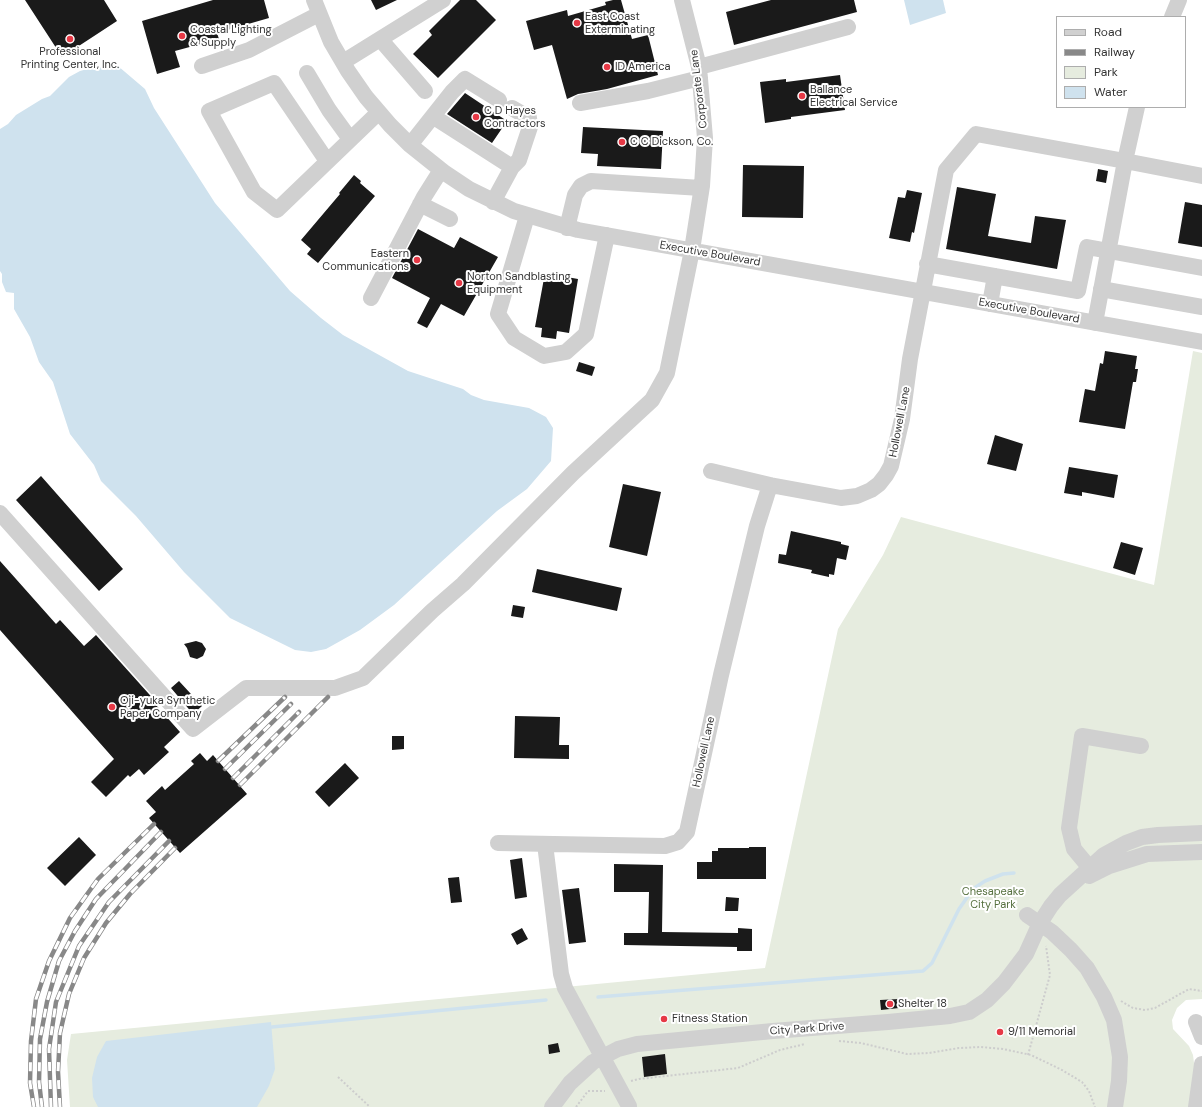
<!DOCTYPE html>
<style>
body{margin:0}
#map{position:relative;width:1202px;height:1107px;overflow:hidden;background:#fff;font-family:"DM Sans",sans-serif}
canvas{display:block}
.legend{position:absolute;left:1056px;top:16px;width:130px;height:92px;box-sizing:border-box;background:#fff;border:1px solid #adadad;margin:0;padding:5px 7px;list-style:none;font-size:12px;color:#333}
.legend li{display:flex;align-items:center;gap:8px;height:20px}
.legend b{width:20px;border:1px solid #adadad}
</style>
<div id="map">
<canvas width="1202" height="1107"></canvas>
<ul class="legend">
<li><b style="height:5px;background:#d0d0d0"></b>Road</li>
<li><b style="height:5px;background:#888"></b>Railway</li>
<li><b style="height:11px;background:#e6ecdf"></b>Park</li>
<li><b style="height:11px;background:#cfe2ee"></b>Water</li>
</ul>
</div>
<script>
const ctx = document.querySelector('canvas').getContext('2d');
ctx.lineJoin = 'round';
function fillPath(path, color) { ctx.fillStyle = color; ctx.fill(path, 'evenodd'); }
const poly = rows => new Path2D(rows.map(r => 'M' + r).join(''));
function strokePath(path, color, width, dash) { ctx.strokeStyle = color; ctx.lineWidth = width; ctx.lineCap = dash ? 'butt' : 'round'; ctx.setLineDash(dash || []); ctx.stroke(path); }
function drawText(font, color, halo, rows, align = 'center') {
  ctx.font = font + ' "DM Sans",sans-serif'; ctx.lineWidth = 4; ctx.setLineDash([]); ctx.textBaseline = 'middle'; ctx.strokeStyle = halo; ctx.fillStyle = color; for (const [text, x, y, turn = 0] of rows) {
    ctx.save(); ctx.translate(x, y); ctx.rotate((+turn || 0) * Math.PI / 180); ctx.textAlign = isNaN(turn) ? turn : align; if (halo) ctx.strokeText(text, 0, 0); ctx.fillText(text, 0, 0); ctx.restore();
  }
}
fillPath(poly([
 [1193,351,1202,353,1202,999,1186,1000,1177,1008,1172,1020,1173,1029,1189,1046,1193,1055,1195,1071,1190,1107,70,1107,67,1060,71,1034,765,968,838,629,883,555,901,517,1154,585]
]), '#e6ecdf');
fillPath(poly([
 [904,0,943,0,946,13,910,25],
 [118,66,145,89,154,108,215,203,290,291,321,318,343,335,408,371,463,389,471,395,484,400,529,408,546,417,553,428,551,461,527,489,497,511,394,605,360,630,326,649,311,652,295,650,230,618,184,572,136,516,101,481,94,465,70,434,53,382,39,362,30,337,14,309,14,293,6,292,2,282,2,274,0,271,0,129,8,124,16,115,42,99,50,96,69,77,80,71,91,68],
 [271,1022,275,1069,269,1086,257,1107,98,1107,93,1097,92,1078,97,1057,106,1041]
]), '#cfe2ee');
strokePath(poly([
 [598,997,923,971,932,963,959,909,973,889,985,881,1003,874,1014,873],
 [272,1027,546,1000]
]), '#cfe2ee', 3.5);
fillPath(poly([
 [25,0,104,0,117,21,62,57],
 [213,0,264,0,269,18,217,33,219,39,175,51,180,67,157,74,142,21],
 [371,0,397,0,376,10],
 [460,0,476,0,496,20,438,78,413,54,432,35,429,31],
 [613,0,621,0,632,39,648,35,658,75,607,89,578,94,567,99,552,45,534,50,526,21,567,10,568,16,606,5,605,2],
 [771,0,854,0,857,12,734,45,726,12],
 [840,75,845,110,791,117,791,119,765,123,760,82,786,79,786,82],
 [465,93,507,121,492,143,447,114],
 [583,127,663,131,661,169,597,166,598,154,581,153],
 [743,165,804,166,803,218,742,217],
 [1098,169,1108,171,1106,183,1096,181],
 [354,175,361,181,360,183,375,196,318,263,307,254,311,249,301,240,340,194,339,193],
 [957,187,996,194,988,236,1031,243,1035,216,1066,220,1057,269,946,249],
 [907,190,922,193,914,233,912,232,910,242,889,238,898,197,905,198],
 [1185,202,1202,205,1202,247,1178,243],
 [418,229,454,248,460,237,498,257,464,316,441,304,427,328,417,323,430,298,392,278],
 [545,273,578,279,569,333,557,331,556,339,541,337,542,328,535,327],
 [1105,351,1137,356,1135,369,1138,369,1136,382,1133,382,1125,429,1079,422,1085,389,1095,391,1100,363,1103,364],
 [579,362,595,367,592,376,576,371],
 [995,435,1023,444,1016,471,987,464],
 [1069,467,1118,475,1114,498,1082,492,1082,496,1064,493],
 [41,476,123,569,99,591,16,500],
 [623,484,661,492,647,556,609,547],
 [791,531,841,542,841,544,849,546,846,560,837,558,834,575,829,574,829,577,811,573,812,570,778,563,779,554,786,555],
 [1121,542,1143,548,1135,575,1113,568],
 [0,561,56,624,60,620,84,646,96,635,157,703,156,705,180,732,164,747,169,752,144,775,139,769,130,777,128,775,106,797,91,782,114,759,0,630],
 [537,569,622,588,617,611,532,592],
 [513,605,525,607,523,618,511,616],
 [196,641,202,643,206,649,203,656,197,659,190,657,187,648,184,644],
 [179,681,202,706,193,714,171,688],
 [515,716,560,717,559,745,569,745,569,759,514,758],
 [392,736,404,736,404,749,392,750],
 [200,753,207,761,213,755,247,794,180,853,149,818,156,812,146,801,162,786,165,790,194,764,191,761],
 [345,763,359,778,329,807,315,792],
 [79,837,96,855,65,886,47,868],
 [749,847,766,847,766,879,697,879,697,862,712,862,712,851,718,851,718,848,749,848],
 [522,858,527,897,515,899,510,860],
 [614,864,663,865,662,932,738,933,738,928,752,929,752,951,737,951,737,947,624,945,624,933,648,933,649,892,614,892],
 [459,877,462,902,451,903,448,878],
 [579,888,586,942,569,944,562,890],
 [726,897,739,898,738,911,725,911],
 [522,928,528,939,517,945,511,934],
 [899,999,899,1008,881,1010,880,1000],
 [558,1043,560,1052,549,1054,548,1045],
 [665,1054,667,1074,644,1077,642,1057]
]), '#1a1a1a');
strokePath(poly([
 [1121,1001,1133,1008,1145,1010,1155,1008,1189,989,1202,991],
 [839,1041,861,1043,907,1054,929,1053,959,1048,981,1047,1003,1049,1031,1055,1062,1070,1082,1082,1089,1091,1095,1107],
 [1028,1055,1050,975,1046,946],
 [338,1077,370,1107],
 [631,1081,639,1079,738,1068,780,1050,805,1044],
 [576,1107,588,1091,605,1091]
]), '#cdcdcd', 2, [2, 2]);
strokePath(poly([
 [314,0,331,42,348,71,366,97,390,125,410,145,445,173,469,189,514,211,578,230,1202,342],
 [1172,17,1179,0],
 [380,39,425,91],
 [343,62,443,0],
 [202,66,249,50,319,14],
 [699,67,848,27],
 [307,73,329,110,350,139],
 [580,103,648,91,700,78],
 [1137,107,1125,161,1202,176],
 [434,117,512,167,493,202],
 [410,145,452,92,465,79,499,100],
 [327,161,274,83,209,111,254,192,277,210,379,112],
 [512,167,519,160,530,127,529,118,512,108],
 [420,204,450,219],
 [527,216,498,314,514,338,544,356,566,352,586,334,607,235],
 [567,228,575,195,581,186,591,181,701,188],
 [927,264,1078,291,1087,247,1202,268],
 [1101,289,1202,307],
 [371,298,424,197,441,170],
 [990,304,995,276],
 [711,471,770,485,841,498,857,496,871,490,879,484,886,475,891,466,902,419,910,359,946,170,976,134,1125,161,1095,323],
 [0,513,193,729,246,688,335,688,363,678,432,611,463,584,573,473,652,400,667,373,692,250,702,186,705,138,699,67,682,0],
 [498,843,665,846,678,842,687,832,721,675,757,526,770,485],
 [545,844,561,974,565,988,629,1106],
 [1094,873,1074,849,1069,828,1082,736,1141,746],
 [1089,876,1109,866,1147,854,1202,852],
 [1027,915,1052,932,1071,950,1087,968,1104,997,1114,1020,1120,1057,1119,1081,1115,1107],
 [1196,1022,1202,1037],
 [552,1107,570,1083,593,1062,618,1049,637,1044,773,1031,888,1022,950,1016,969,1012,987,1000,1004,983,1026,954,1040,923,1051,906,1060,895,1104,855,1126,843,1142,837,1158,835,1202,833],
 [1196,1107,1202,1064]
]), '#d0d0d0', 16);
const rail = poly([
 [218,761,285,697],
 [225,769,291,704],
 [233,778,299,712],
 [240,785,328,697],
 [34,1107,30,1083,31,1041,36,999,49,961,70,918,98,879,154,824],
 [42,1107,39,1082,40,1039,47,1002,59,961,75,931,96,899,161,832],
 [51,1107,49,1049,56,1002,79,946,109,902,169,841],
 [60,1107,58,1072,60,1033,69,994,84,958,106,923,130,894,175,848]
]);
strokePath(rail, '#888', 4.5);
strokePath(rail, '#fff', 3, [9]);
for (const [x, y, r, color] of [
 [577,23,4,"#e63946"],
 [182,36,4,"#e63946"],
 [70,39,4,"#e63946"],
 [607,67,4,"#e63946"],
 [802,96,4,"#e63946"],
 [476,117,4,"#e63946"],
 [622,142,4,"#e63946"],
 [417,260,4,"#e63946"],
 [459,283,4,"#e63946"],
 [112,707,4,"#e63946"],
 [890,1004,4,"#e63946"],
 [664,1019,4,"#e63946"],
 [1000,1032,4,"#e63946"]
]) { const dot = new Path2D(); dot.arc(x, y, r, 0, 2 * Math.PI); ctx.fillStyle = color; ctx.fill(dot); strokePath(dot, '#fff', 1.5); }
drawText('11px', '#333', '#fff', [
 ["East Coast",585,17],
 ["Exterminating",585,30],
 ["Coastal Lighting",190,30],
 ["& Supply",190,43],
 ["Professional",70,52,"center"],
 ["Printing Center, Inc.",70,65,"center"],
 ["ID America",615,67],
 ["Ballance",810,90],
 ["Electrical Service",810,103],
 ["C D Hayes",484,111],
 ["Contractors",484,124],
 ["C C Dickson, Co.",630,142],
 ["Eastern",409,254,"right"],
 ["Communications",409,267,"right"],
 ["Norton Sandblasting",467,277],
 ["Equipment",467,290],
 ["Oji-yuka Synthetic",120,701],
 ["Paper Company",120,714],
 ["Shelter 18",898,1004],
 ["Fitness Station",672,1019],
 ["9/11 Memorial",1008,1032]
], 'left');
drawText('11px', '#333', '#fff', [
 ["Corporate Lane",699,89,-97],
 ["Executive Boulevard",710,254,10],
 ["Executive Boulevard",1029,311,10],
 ["Hollowell Lane",900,422,-79],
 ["Hollowell Lane",704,752,-78],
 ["City Park Drive",807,1029,-4]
]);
drawText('11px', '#56703f', '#fff', [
 ["Chesapeake",993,892],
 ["City Park",993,905]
]);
</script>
